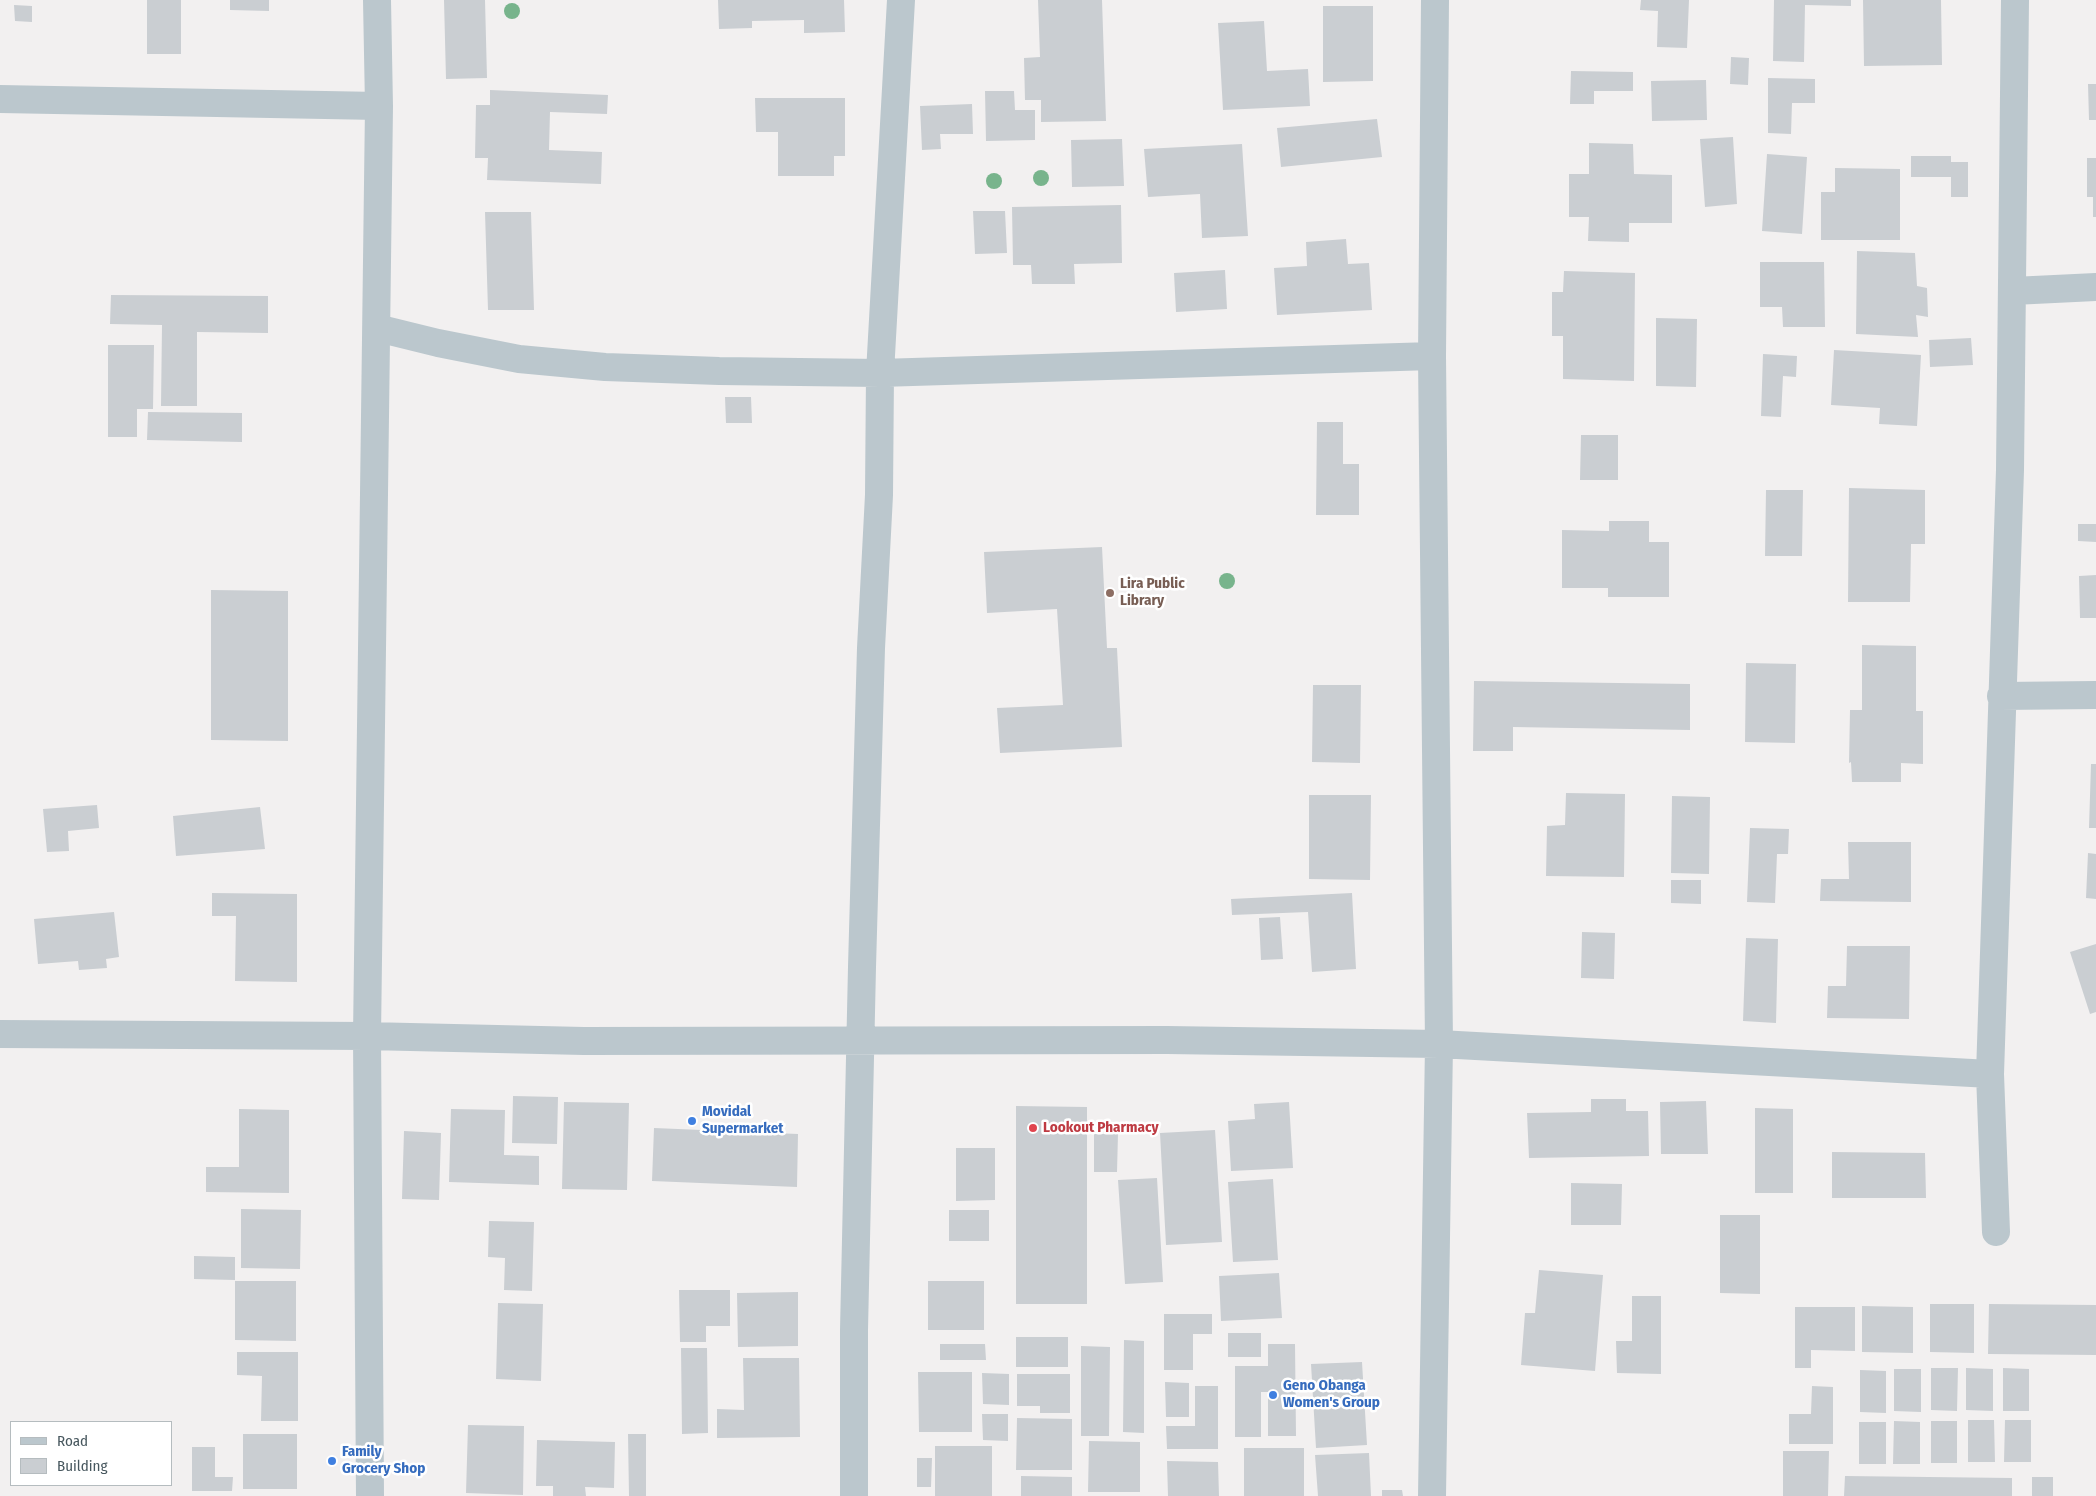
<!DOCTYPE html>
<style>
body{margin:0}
#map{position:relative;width:2096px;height:1496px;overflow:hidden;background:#f2f0f0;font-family:"Fira Sans Condensed",sans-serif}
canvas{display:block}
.legend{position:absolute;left:10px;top:1421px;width:162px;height:65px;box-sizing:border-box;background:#fff;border:1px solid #b5bcbf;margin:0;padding:6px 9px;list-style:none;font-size:15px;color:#47575e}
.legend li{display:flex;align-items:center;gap:10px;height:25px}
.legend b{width:25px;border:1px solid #b5bcbf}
</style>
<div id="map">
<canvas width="2096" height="1496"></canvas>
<ul class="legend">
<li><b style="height:6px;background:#bbc7cd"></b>Road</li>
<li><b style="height:14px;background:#caced2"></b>Building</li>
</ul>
</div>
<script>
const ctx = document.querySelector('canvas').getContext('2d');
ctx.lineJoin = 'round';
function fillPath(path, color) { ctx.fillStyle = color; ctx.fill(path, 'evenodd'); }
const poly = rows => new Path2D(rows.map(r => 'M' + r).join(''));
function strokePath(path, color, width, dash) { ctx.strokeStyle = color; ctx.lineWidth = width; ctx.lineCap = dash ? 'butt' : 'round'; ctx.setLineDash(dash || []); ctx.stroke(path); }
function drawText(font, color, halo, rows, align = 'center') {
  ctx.font = font + ' "Fira Sans Condensed",sans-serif'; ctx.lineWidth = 5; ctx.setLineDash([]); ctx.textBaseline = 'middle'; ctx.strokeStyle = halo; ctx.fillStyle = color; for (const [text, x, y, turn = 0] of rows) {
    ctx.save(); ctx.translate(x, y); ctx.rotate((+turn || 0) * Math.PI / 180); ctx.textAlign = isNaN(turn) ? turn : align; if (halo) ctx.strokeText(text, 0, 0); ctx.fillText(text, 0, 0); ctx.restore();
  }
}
fillPath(poly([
 [147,0,181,0,181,54,147,54],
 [230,0,269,0,269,11,230,10],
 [444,0,485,0,487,78,446,79],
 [718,0,844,0,845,32,804,33,804,20,752,21,752,28,719,29],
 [1038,0,1102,0,1106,121,1041,122,1041,100,1025,100,1024,58,1040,57],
 [1641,0,1689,0,1687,48,1657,47,1658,11,1640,10],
 [1774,0,1851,0,1851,6,1805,5,1804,62,1773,61],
 [1863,0,1941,0,1942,65,1864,66],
 [14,5,32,6,32,22,15,21],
 [1323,6,1373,6,1373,81,1323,82],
 [1264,21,1267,71,1308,69,1310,106,1223,110,1218,23],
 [1731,57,1749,58,1748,85,1730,84],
 [1571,71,1633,72,1633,91,1594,91,1594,104,1570,104],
 [1768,78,1815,79,1815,103,1792,103,1791,134,1768,133],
 [1706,80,1707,120,1652,121,1651,81],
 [2088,84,2096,84,2096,120,2089,120],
 [490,90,608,95,607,114,550,112,549,150,602,152,601,184,487,180,488,158,475,158,476,105,490,105],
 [985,91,1014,91,1015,110,1035,110,1035,140,986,141],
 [755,98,845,98,845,156,834,156,834,176,778,176,778,132,756,132],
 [972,104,973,134,940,134,941,149,922,150,920,106],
 [1377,119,1382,157,1281,167,1277,128],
 [1733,137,1737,204,1705,207,1700,139],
 [1122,139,1124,186,1072,187,1071,140],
 [1589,143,1633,144,1634,174,1672,175,1672,223,1629,223,1629,242,1588,241,1589,217,1569,217,1569,174,1589,174],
 [1242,144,1248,236,1202,238,1200,194,1148,197,1144,149],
 [1767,154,1807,157,1802,234,1762,231],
 [1911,156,1951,156,1951,162,1968,162,1968,197,1951,197,1951,177,1911,177],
 [2087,158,2096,158,2096,217,2093,217,2093,197,2087,197],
 [1835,168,1900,169,1900,240,1821,240,1821,192,1835,192],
 [1121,205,1122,263,1074,264,1075,284,1032,284,1031,265,1013,265,1012,207],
 [973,211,1005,211,1007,253,975,254],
 [485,212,531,212,534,310,488,310],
 [1346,239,1348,264,1369,263,1372,310,1277,315,1274,268,1307,266,1306,242],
 [1857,251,1915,253,1917,286,1927,288,1928,317,1916,315,1918,337,1856,334],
 [1760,262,1824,262,1825,327,1783,327,1782,307,1760,307],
 [1225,270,1227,309,1176,312,1174,273],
 [1564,271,1635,273,1634,381,1563,379,1563,336,1552,336,1552,292,1563,292],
 [111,295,268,296,268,333,197,332,197,406,161,406,162,325,110,324],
 [1656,318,1697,319,1696,387,1656,386],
 [1971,338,1973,365,1930,367,1929,340],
 [108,345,154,345,153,409,137,409,137,437,108,437],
 [1834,350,1921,355,1917,426,1879,424,1880,408,1831,405],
 [1763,354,1797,356,1796,377,1783,376,1781,417,1761,416],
 [725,397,751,397,752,423,726,423],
 [148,412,242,413,242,442,147,440],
 [1317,422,1343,422,1343,464,1359,464,1359,515,1316,515],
 [1581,435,1618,435,1618,480,1580,480],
 [1849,488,1925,490,1925,544,1911,544,1910,602,1848,602],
 [1766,490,1803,490,1802,556,1765,556],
 [1609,521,1649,521,1649,542,1669,542,1669,597,1608,597,1608,588,1562,588,1562,530,1609,531],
 [2078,524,2096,524,2096,542,2078,541],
 [1102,547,1107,648,1117,648,1122,747,1000,753,997,708,1063,705,1057,609,987,613,984,552],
 [2096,575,2096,618,2080,618,2079,576],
 [211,590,288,591,288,741,211,740],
 [1862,645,1916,646,1916,711,1923,711,1923,764,1901,763,1901,782,1852,782,1851,762,1849,763,1850,710,1862,710],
 [1746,663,1796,664,1795,743,1745,742],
 [1474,681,1690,684,1690,730,1513,727,1513,751,1473,751],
 [1313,685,1361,685,1360,763,1312,762],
 [2091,764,2096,764,2096,828,2089,828],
 [1566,793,1625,794,1624,877,1546,876,1547,826,1565,825],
 [1309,795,1371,795,1370,880,1309,879],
 [1672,796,1710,797,1709,874,1671,873],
 [97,805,99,828,68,831,69,851,47,852,43,809],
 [260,807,265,849,176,856,173,816],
 [1750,828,1789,829,1788,854,1777,854,1775,903,1747,902],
 [1848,842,1911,842,1911,902,1820,901,1821,879,1849,879],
 [2088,853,2096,854,2096,899,2086,898],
 [1671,880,1701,880,1701,904,1671,903],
 [212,893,297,894,297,982,235,981,236,916,212,916],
 [1352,893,1356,969,1312,972,1308,912,1232,915,1231,899],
 [114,912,119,957,106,959,107,968,79,970,78,961,38,964,34,919],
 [1280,917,1283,959,1261,960,1259,918],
 [1582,932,1615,933,1614,979,1581,978],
 [1746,938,1778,939,1776,1023,1743,1021],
 [2096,944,2096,1012,2090,1014,2070,952],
 [1847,946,1910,946,1909,1019,1827,1018,1828,986,1846,986],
 [513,1096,558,1097,557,1144,512,1143],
 [1591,1099,1626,1099,1626,1111,1648,1111,1649,1156,1529,1158,1527,1113,1591,1112],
 [1706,1101,1708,1154,1661,1154,1660,1102],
 [564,1102,629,1103,627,1190,562,1189],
 [1289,1102,1293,1168,1231,1171,1228,1121,1255,1119,1254,1104],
 [1016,1106,1087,1107,1087,1304,1016,1304],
 [1755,1108,1793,1109,1793,1193,1755,1193],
 [239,1109,289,1110,289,1193,206,1192,206,1167,239,1167],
 [451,1109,505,1110,504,1155,539,1156,539,1185,449,1182],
 [654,1128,798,1134,797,1187,652,1181],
 [1215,1130,1222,1242,1166,1245,1160,1133],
 [404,1131,441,1133,439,1200,402,1199],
 [1094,1134,1118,1134,1117,1172,1094,1172],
 [956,1148,995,1148,995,1200,956,1201],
 [1832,1152,1925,1153,1926,1198,1832,1198],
 [1157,1178,1163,1282,1125,1284,1118,1180],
 [1273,1179,1278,1260,1233,1262,1228,1182],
 [1571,1183,1622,1184,1621,1225,1571,1225],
 [241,1209,301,1210,300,1269,241,1268],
 [949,1210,989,1210,989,1241,949,1241],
 [1720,1215,1760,1215,1760,1294,1720,1293],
 [489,1221,534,1222,532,1291,504,1290,505,1258,488,1257],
 [194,1256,235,1257,235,1280,194,1279],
 [1539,1270,1603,1275,1595,1371,1521,1365,1525,1313,1535,1313],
 [1279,1273,1282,1318,1221,1321,1219,1276],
 [235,1281,296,1281,296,1341,235,1340],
 [928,1281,984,1281,984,1330,928,1330],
 [679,1290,730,1290,730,1326,706,1326,706,1342,680,1342],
 [798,1292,798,1346,738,1347,737,1293],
 [1632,1296,1661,1296,1661,1374,1617,1373,1616,1341,1632,1341],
 [498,1303,543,1304,541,1381,496,1379],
 [1930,1304,1974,1304,1974,1353,1930,1352],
 [1989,1304,2096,1305,2096,1355,1988,1354],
 [1862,1306,1913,1307,1913,1353,1862,1352],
 [1795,1307,1855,1307,1855,1351,1811,1350,1811,1368,1795,1368],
 [1164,1314,1212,1314,1212,1334,1193,1334,1193,1370,1164,1370],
 [1228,1333,1261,1333,1261,1357,1228,1357],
 [1016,1337,1068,1337,1068,1367,1016,1367],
 [1124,1340,1144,1341,1144,1433,1123,1432],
 [940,1344,985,1344,986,1360,940,1360],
 [1268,1344,1295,1344,1296,1436,1268,1436,1268,1392,1261,1392,1261,1437,1235,1437,1235,1366,1268,1366],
 [1081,1346,1110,1347,1109,1436,1081,1436],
 [681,1348,707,1348,708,1433,682,1434],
 [237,1352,298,1352,298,1421,261,1421,262,1376,237,1375],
 [743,1358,799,1358,800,1437,717,1438,717,1409,744,1410],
 [1362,1362,1367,1445,1316,1448,1311,1364],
 [1931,1368,1958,1368,1957,1411,1931,1410],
 [1966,1368,1993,1369,1993,1411,1966,1410],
 [2003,1368,2029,1369,2029,1411,2003,1411],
 [1894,1369,1921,1369,1921,1412,1894,1411],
 [1860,1370,1886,1371,1886,1413,1860,1412],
 [918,1372,972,1372,972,1432,919,1432],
 [982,1373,1009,1374,1009,1405,983,1404],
 [1017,1374,1070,1374,1070,1413,1040,1413,1040,1406,1017,1406],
 [1165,1382,1189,1383,1189,1417,1166,1417],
 [1195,1386,1218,1386,1218,1449,1167,1449,1166,1426,1195,1426],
 [1812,1386,1833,1387,1833,1444,1789,1444,1789,1414,1811,1414],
 [982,1414,1008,1414,1008,1441,983,1440],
 [1017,1418,1072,1419,1072,1470,1016,1470],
 [1968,1420,1994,1420,1995,1462,1968,1462],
 [2005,1420,2031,1420,2031,1462,2004,1462],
 [1894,1421,1920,1422,1920,1464,1893,1464],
 [1931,1421,1957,1421,1957,1463,1931,1463],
 [1859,1422,1886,1422,1886,1464,1859,1464],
 [468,1425,524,1426,523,1495,466,1493],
 [243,1434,297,1434,297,1489,243,1489],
 [628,1434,646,1434,646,1496,629,1496],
 [537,1440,615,1442,614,1488,585,1487,586,1496,553,1496,553,1486,536,1486],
 [1089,1441,1140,1442,1140,1492,1088,1492],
 [935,1446,992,1446,992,1496,935,1496],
 [192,1447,215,1447,215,1477,233,1477,232,1491,192,1491],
 [1244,1448,1304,1448,1304,1496,1244,1496],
 [1783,1451,1829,1451,1828,1496,1783,1496],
 [1369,1453,1371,1496,1318,1496,1315,1455],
 [917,1458,932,1458,931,1487,917,1487],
 [1167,1461,1218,1462,1219,1496,1168,1496],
 [1021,1476,1072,1477,1072,1496,1021,1496],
 [1845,1476,2012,1478,2012,1496,1844,1496],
 [2032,1477,2053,1477,2053,1496,2032,1496],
 [1382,1490,1402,1490,1403,1496,1382,1496]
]), '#caced2');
strokePath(poly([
 [0,99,379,106],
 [2013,291,2096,287],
 [377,328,438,343,519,359,605,367,719,371,880,373,1432,356],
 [2001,696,2096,695],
 [0,1034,367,1036,584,1041,1167,1040,1439,1044,1990,1074],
 [1996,1232,1990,1074,2010,470,2015,0],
 [370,1496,367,1036,379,106,377,0],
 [854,1496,854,1330,862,967,871,648,879,495,880,373,901,0],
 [1432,1496,1439,1044,1432,356,1435,0]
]), '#bbc7cd', 28);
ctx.fillStyle = '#78b48c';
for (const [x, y] of [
 [512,11],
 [1041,178],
 [994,181],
 [1227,581]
]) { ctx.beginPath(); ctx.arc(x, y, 8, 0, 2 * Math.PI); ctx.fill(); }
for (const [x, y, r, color] of [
 [1110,593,5,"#8d6e63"],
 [692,1121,5,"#3f7fe0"],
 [1033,1128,5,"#e0444e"],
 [1273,1395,5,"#3f7fe0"],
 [332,1461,5,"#3f7fe0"]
]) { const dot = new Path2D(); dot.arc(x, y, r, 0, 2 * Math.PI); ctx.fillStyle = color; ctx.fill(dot); strokePath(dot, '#fff', 2); }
drawText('bold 15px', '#785e54', '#fff', [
 ["Lira Public",1120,584],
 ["Library",1120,601]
], 'left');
drawText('bold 15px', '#366cbe', '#fff', [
 ["Movidal",702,1112],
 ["Supermarket",702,1129],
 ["Geno Obanga",1283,1386],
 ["Women's Group",1283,1403],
 ["Family",342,1452],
 ["Grocery Shop",342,1469]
], 'left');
drawText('bold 15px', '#be3a42', '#fff', [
 ["Lookout Pharmacy",1043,1128]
], 'left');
</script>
